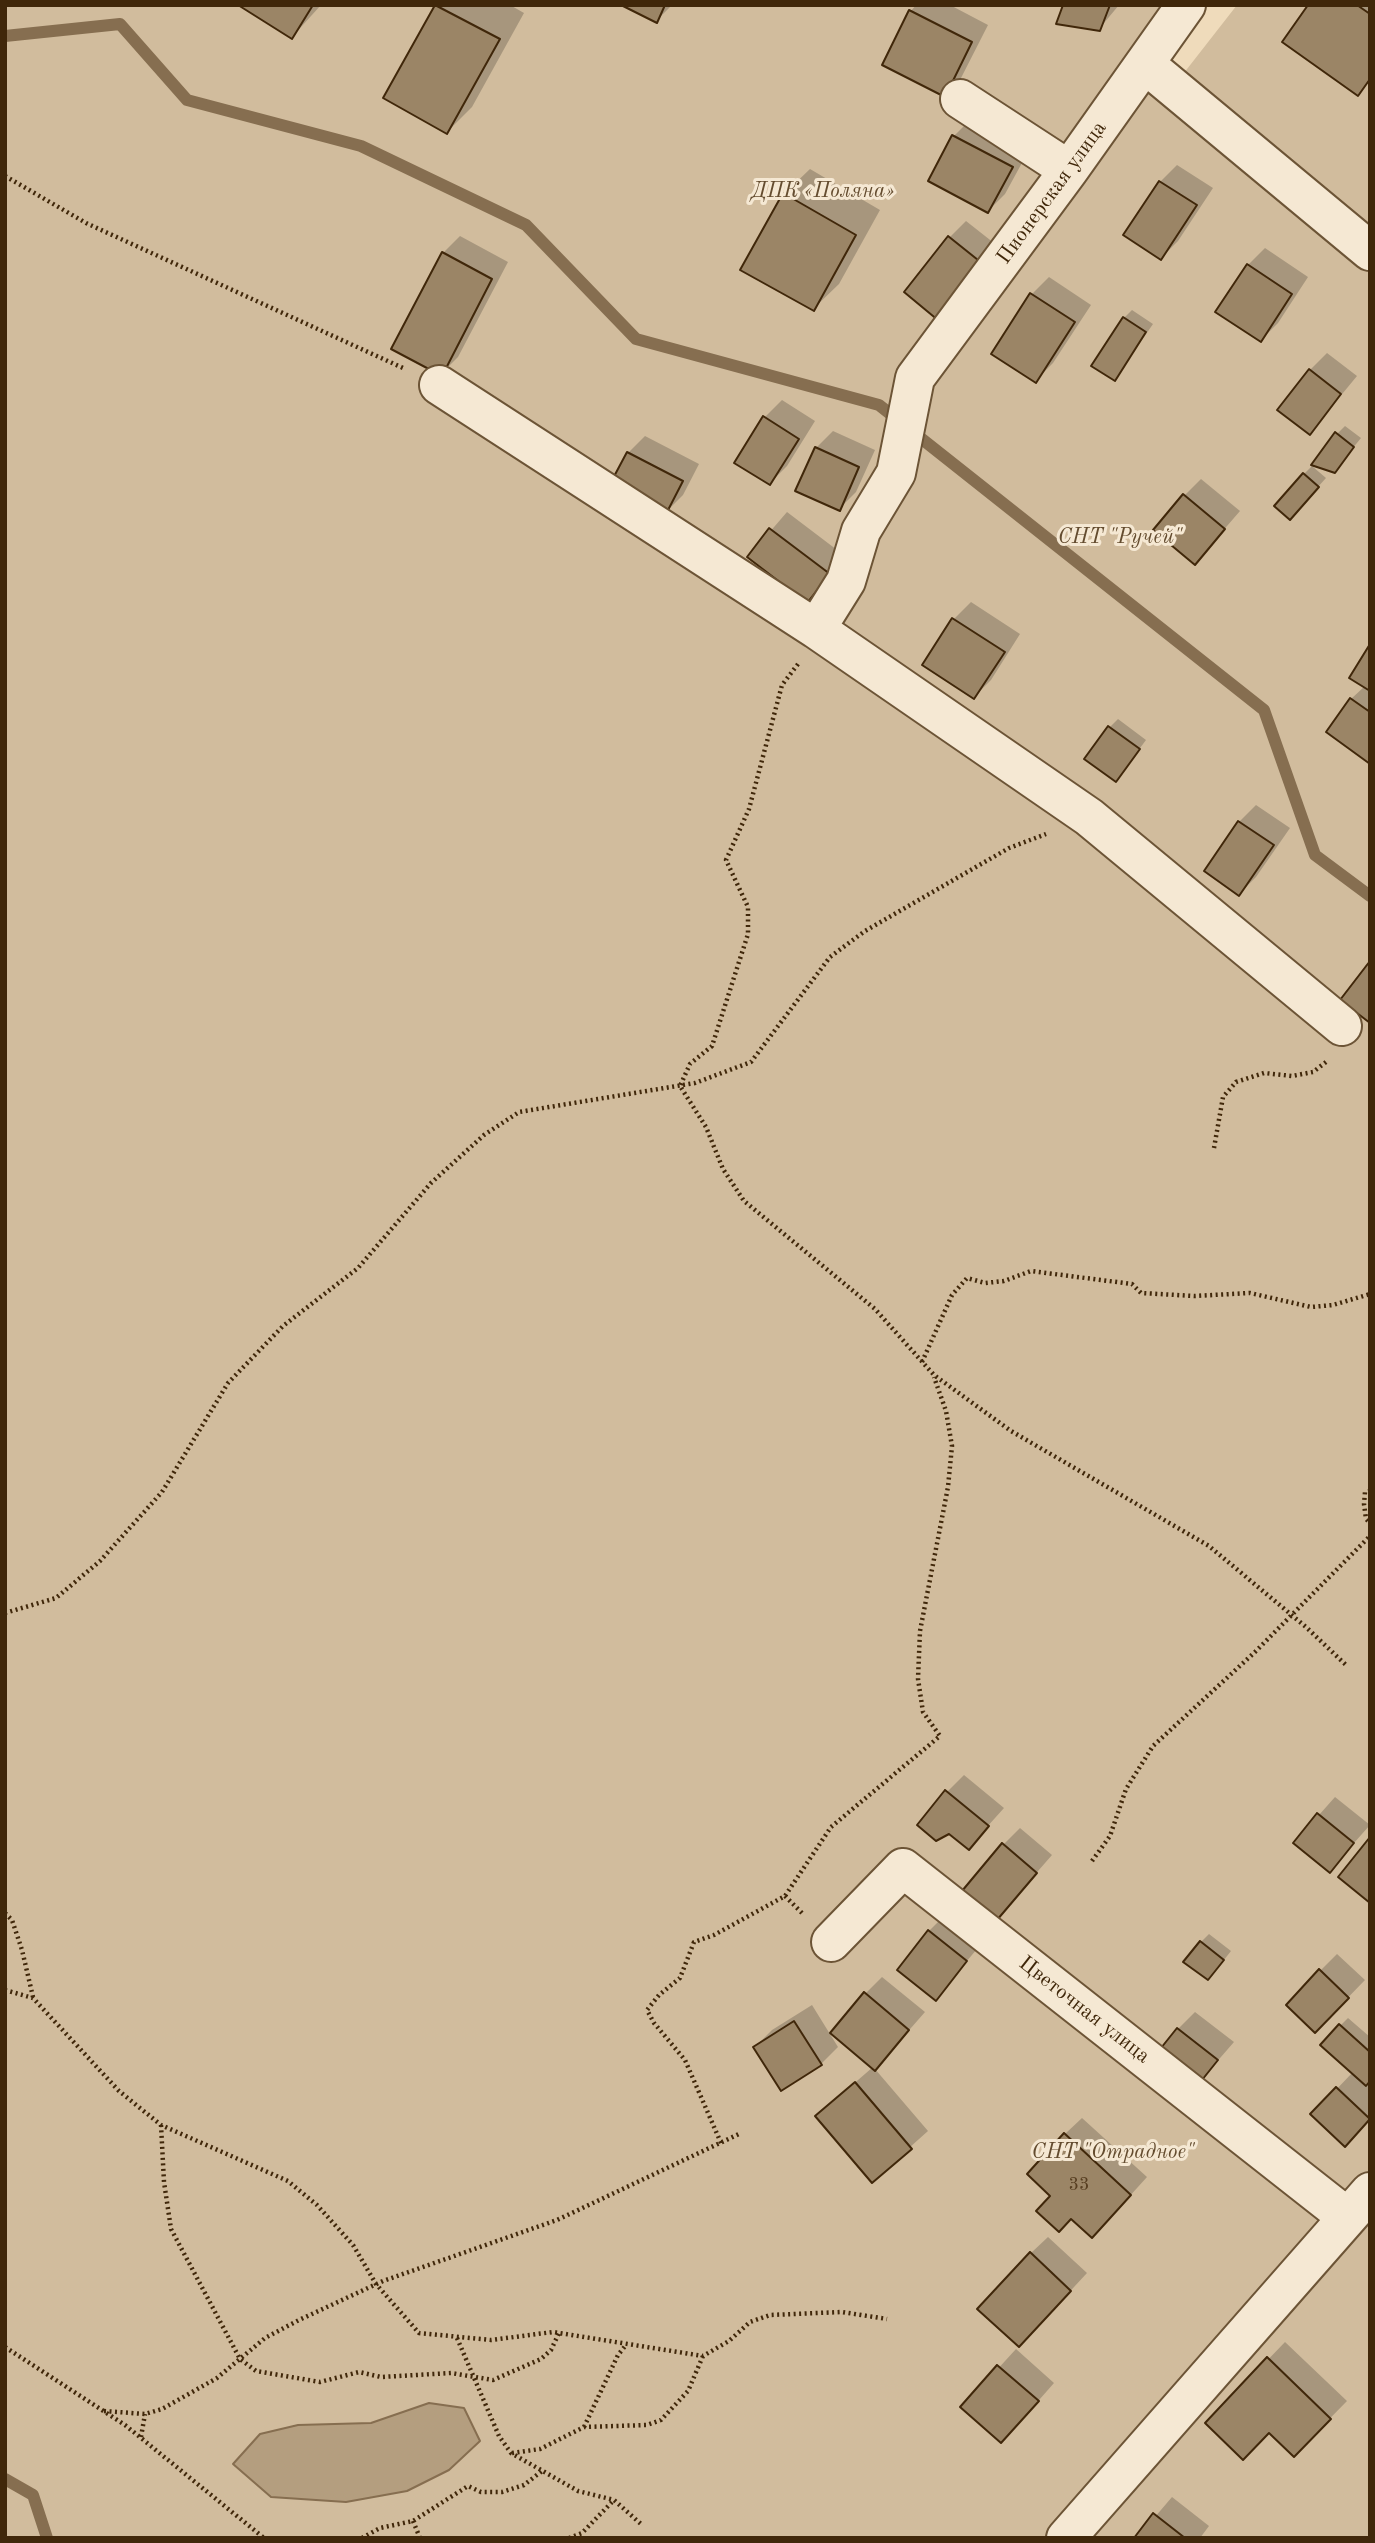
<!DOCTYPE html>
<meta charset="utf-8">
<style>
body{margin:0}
#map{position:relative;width:1375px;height:2543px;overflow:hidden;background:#efdbbb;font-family:"Old Standard TT",serif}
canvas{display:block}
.frame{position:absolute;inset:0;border:7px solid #40270a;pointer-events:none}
</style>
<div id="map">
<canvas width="1375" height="2543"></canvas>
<div class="frame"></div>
</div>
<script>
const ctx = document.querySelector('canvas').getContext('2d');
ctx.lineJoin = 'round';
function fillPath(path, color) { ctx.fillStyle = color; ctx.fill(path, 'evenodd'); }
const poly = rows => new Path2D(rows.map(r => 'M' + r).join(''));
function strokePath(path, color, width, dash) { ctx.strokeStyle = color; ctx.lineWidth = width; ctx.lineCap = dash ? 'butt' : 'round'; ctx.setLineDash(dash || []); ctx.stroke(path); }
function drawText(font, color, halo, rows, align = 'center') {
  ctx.font = font + ' "Old Standard TT",serif'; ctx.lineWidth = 6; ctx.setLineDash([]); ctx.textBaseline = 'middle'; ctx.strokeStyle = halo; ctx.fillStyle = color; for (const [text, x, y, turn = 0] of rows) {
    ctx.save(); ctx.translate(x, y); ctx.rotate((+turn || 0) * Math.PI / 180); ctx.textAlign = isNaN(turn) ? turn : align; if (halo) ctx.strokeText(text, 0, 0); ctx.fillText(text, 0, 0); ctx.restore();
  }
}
fillPath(poly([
 [5,5,1186,5,1144,66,1173,87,1237,5,1370,5,1370,2538,5,2538],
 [429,2403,449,2470,407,2491,346,2502,298,2425,371,2423]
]), '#d1bc9d');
const water = poly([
 [429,2403,464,2408,480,2441,449,2470,407,2491,346,2502,271,2497,233,2464,260,2434,298,2425,371,2423,429,2403]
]);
fillPath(water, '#b49e7f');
strokePath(water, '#866e50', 2);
fillPath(poly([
 [242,5,321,5,292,37],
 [437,5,510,5,524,13,472,107,447,132,385,98],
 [625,5,672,5,657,20],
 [916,5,950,5,988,25,961,78,944,95,911,11],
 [1065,5,1119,5,1099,29],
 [1310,5,1370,5,1370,81,1357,94],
 [970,120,1029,150,1005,194,988,211,953,137],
 [1177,165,1213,188,1178,241,1161,258,1125,235,1160,182],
 [810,169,880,210,839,284,813,309,784,194],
 [966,221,999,247,956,302,949,238],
 [460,236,508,262,458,357,441,374,443,253],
 [1265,248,1308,277,1278,323,1261,340,1248,265],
 [1049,277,1091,305,1053,363,1036,380,1032,294],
 [1132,310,1153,324,1115,379,1124,318],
 [1327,353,1357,376,1310,433,1310,370],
 [782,400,815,421,787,466,770,483,765,417],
 [1345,426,1361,438,1334,471,1337,434],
 [833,431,875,450,856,492,839,509,816,448],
 [645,436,699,464,683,495,666,512,612,483,628,453],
 [1312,466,1326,478,1297,510,1304,474],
 [1201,479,1240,511,1195,563,1184,496],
 [787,512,845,556,807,601,749,556],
 [971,602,1020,634,991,680,974,697,924,665,954,619],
 [1370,648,1370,761,1351,699,1365,686],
 [1118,719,1146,740,1123,771,1110,727],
 [1256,805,1290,828,1256,877,1239,894,1206,871,1239,822],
 [964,1775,1004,1808,968,1848,947,1792],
 [1335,1797,1370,1825,1329,1871,1295,1842],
 [1020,1828,1052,1855,997,1918,1003,1845],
 [946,1914,982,1943,935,1999,929,1931],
 [1209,1934,1231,1951,1216,1970,1201,1942],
 [1337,1954,1365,1980,1332,2014,1320,1971],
 [882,1977,925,2012,875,2069,928,2131,872,2181,835,2100,873,2067,865,1994],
 [812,2005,838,2047,821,2064,782,2089,755,2047,772,2030],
 [1195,2012,1234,2042,1194,2088,1178,2029],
 [1348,2018,1370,2037,1370,2079,1366,2083,1370,2086,1370,2118,1344,2144,1313,2114,1353,2072,1340,2026],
 [1082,2118,1147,2177,1109,2219,1052,2196,1065,2134],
 [1048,2237,1087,2273,1036,2328,1031,2253],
 [1285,2342,1347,2401,1294,2455,1269,2431,1207,2423],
 [1016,2349,1054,2383,1018,2424,963,2407],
 [1172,2497,1209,2526,1200,2538,1137,2538]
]), '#0003');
strokePath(poly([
 [5,36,120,24,187,100,361,146,526,225,636,339,879,405,1264,710,1315,855,1370,896],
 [5,2479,33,2495,47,2538]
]), '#866e50', 12);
const building = poly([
 [238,5,313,5,292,39,238,5],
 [435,5,500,39,447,134,383,98,435,5],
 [621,5,665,5,657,23,621,5],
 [1063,5,1110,5,1100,31,1056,24,1063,5],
 [1308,5,1357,5,1370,14,1370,79,1358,96,1282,42,1308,5],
 [909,10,972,42,945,97,882,65,909,10],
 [952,135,1013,167,988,213,928,181,952,135],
 [1159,181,1197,205,1161,260,1123,235,1159,181],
 [783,193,856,235,814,311,740,270,783,193],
 [948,236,983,264,939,321,904,292,948,236],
 [442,252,492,279,442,376,391,349,442,252],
 [1247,264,1292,294,1261,342,1215,312,1247,264],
 [1030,293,1075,322,1036,383,991,354,1030,293],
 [1123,317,1146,332,1115,381,1091,366,1123,317],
 [1309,369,1341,394,1310,435,1277,410,1309,369],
 [763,416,799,439,770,485,734,463,763,416],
 [1335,432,1354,447,1335,473,1311,465,1335,432],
 [815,447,859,467,840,511,795,491,815,447],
 [627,452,683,481,666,514,610,484,627,452],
 [1303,473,1319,487,1290,520,1274,506,1303,473],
 [1183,494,1225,529,1195,565,1153,530,1183,494],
 [769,528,830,574,807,603,747,557,769,528],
 [952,618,1005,652,974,699,922,665,952,618],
 [1370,644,1370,691,1349,678,1370,644],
 [1350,698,1370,712,1370,764,1326,732,1350,698],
 [1108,726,1140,749,1116,782,1084,759,1108,726],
 [1238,821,1274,845,1239,896,1204,871,1238,821],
 [1370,961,1370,1023,1340,1000,1370,961],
 [945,1790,989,1826,969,1850,949,1834,936,1841,917,1825,945,1790],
 [1317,1813,1354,1843,1330,1873,1293,1843,1317,1813],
 [1370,1837,1370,1903,1338,1877,1370,1837],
 [1002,1843,1037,1873,997,1920,962,1891,1002,1843],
 [928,1930,967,1961,936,2001,897,1970,928,1930],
 [1200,1941,1224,1960,1208,1980,1183,1962,1200,1941],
 [1319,1969,1349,1998,1315,2033,1286,2005,1319,1969],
 [864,1992,909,2030,875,2071,830,2033,864,1992],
 [794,2021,822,2065,781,2091,753,2047,794,2021],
 [1339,2024,1370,2052,1370,2081,1366,2086,1320,2045,1339,2024],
 [1177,2028,1218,2060,1194,2090,1153,2058,1177,2028],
 [855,2082,912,2149,872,2183,815,2116,855,2082],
 [1336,2087,1370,2119,1345,2147,1310,2114,1336,2087],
 [1064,2133,1131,2195,1092,2238,1071,2219,1059,2232,1036,2211,1050,2196,1027,2174,1064,2133],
 [1030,2252,1071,2291,1019,2347,977,2309,1030,2252],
 [1267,2357,1331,2419,1294,2457,1269,2433,1243,2460,1205,2423,1267,2357],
 [997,2365,1039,2401,1001,2443,960,2407,997,2365],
 [1153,2513,1185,2538,1134,2538,1153,2513]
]);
fillPath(building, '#9b8566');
strokePath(building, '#40270a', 2);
const minor = poly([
 [1145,64,1370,251],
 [960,99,1069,170],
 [439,385,816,629,1089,817,1342,1026],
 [816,629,846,581,861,531,896,473,915,378,1069,170,1186,5],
 [831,1942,903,1868,1347,2217],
 [1066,2538,1370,2192]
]);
strokePath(minor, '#6c5436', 42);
strokePath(poly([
 [5,176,86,223,403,368],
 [798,664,782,685,749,809,726,860,748,907,748,934,712,1046,690,1064,680,1086,706,1127,723,1169,744,1201,875,1309,934,1375,1011,1431,1209,1546,1306,1627,1346,1665],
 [1214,1148,1223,1097,1236,1082,1264,1073,1292,1076,1313,1072,1326,1062],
 [922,1362,952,1295,967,1278,985,1283,1004,1281,1031,1271,1132,1284,1141,1293,1194,1296,1250,1293,1311,1307,1333,1305,1370,1294],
 [1370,1491,1365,1492,1364,1504,1366,1519,1370,1523],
 [5,1613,56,1598,100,1561,162,1492,228,1383,283,1326,358,1268,431,1183,484,1135,519,1112,695,1083,751,1062,830,957,865,931,1009,848,1046,834],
 [1092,1861,1110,1836,1126,1789,1153,1746,1255,1652,1370,1536],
 [785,1896,803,1914],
 [5,1913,12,1920,22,1950,33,1997],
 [5,1990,33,1998,119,2091,161,2125,288,2181,317,2205,353,2245,376,2284,419,2333,491,2340,553,2332,703,2356,729,2341,750,2322,770,2315,842,2312,887,2319],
 [161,2125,164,2182,171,2229,240,2359,256,2371,320,2382,359,2372,381,2377,451,2373,493,2380,541,2359,551,2350,559,2333],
 [721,2143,685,2060,654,2023,647,2010,659,1995,680,1978,694,1942,714,1935,785,1896,831,1827,940,1736,923,1712,918,1679,920,1631,948,1487,952,1446,946,1411,934,1377],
 [457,2338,499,2436,511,2453,578,2491,614,2500,641,2524],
 [5,2347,125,2425,264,2538],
 [104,2411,145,2414,162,2409,217,2378,265,2338,299,2320,383,2281,557,2220,739,2134],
 [584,2427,618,2355,626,2345],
 [141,2437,145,2414],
 [512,2453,540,2449,584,2427,647,2425,661,2420,688,2391,703,2356],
 [413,2521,420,2538],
 [362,2538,380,2528,413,2521,468,2486,481,2492,502,2492,524,2485,542,2471],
 [569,2538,582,2533,614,2500]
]), '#40270a', 4.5, [2, 3.5]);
strokePath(minor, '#f5e8d3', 38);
drawText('18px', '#573e21', null, [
 ["33",1079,2185]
]);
drawText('italic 21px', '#644c2f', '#f5e8d3', [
 ["ДПК «Поляна»",823,191],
 ["СНТ \"Ручей\"",1120,537],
 ["СНТ \"Отрадное\"",1113,2152]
]);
drawText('21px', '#40270a', '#f5e8d3', [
 ["Пионерская улица",1052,193,-54],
 ["Цветочная улица",1084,2010,38]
]);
</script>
